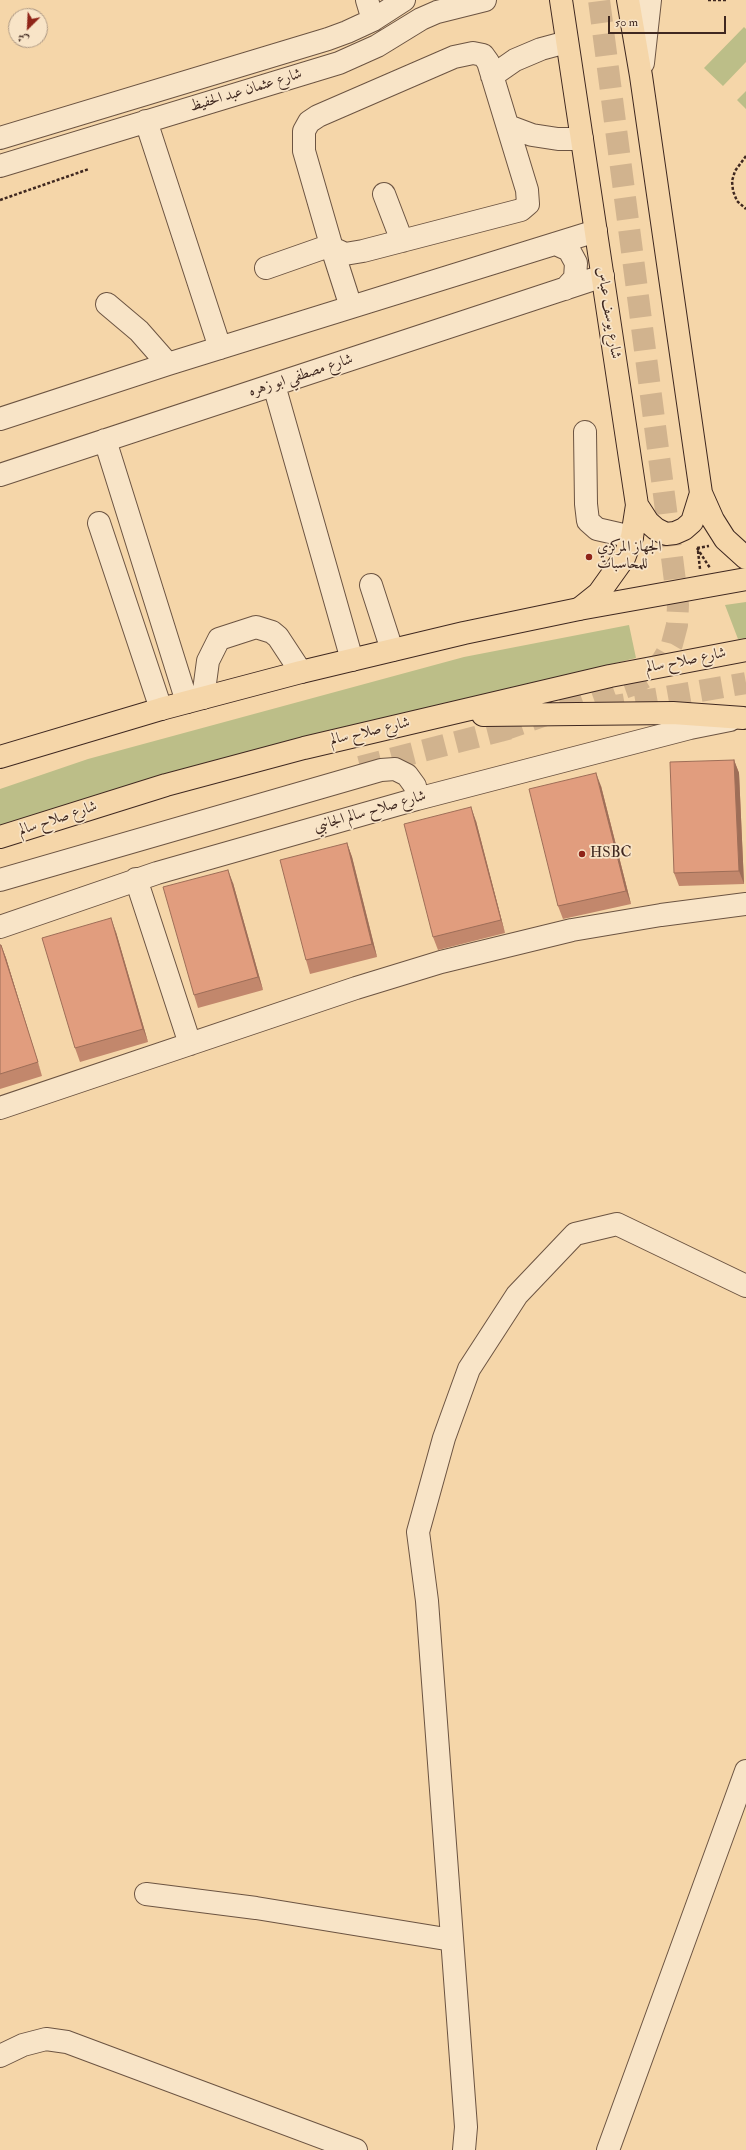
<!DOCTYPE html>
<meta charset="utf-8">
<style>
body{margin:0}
#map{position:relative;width:746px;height:2150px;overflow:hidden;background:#f5d6a9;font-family:"IM FELL Double Pica",Amiri,serif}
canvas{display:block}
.north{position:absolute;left:8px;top:8px;width:40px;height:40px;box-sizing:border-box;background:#f8e4c7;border:1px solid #ae9984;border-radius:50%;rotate:204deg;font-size:11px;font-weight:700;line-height:16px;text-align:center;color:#3f2820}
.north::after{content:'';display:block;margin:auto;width:14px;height:18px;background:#8f2418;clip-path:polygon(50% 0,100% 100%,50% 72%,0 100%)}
.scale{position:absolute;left:608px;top:16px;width:118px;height:18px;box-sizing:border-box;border:2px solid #3f2820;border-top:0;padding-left:5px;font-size:12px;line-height:14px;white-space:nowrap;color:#3f2820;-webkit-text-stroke:3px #f8e4c7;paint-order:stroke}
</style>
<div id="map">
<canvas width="746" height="2150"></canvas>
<div class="north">ش</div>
<div class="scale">50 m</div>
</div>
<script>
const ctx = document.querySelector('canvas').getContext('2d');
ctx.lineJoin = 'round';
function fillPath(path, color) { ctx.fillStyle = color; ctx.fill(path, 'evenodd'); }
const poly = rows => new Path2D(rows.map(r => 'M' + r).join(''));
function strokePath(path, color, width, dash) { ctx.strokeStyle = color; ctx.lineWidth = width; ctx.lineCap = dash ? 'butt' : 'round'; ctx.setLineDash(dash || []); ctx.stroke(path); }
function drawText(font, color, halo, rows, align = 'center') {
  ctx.font = font + ' "IM FELL Double Pica",Amiri,serif'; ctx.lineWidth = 3.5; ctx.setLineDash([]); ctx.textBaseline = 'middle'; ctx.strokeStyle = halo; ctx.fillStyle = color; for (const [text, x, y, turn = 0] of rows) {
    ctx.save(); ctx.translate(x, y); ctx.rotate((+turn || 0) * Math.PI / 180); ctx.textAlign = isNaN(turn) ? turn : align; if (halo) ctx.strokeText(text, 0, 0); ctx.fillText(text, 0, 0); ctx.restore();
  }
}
fillPath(poly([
 [744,27,746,29,746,62,723,86,704,68],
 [746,91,746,109,737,100],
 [746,602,746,638,738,639,725,605],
 [629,625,636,658,474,698,0,830,0,789,88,759,464,657]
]), '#bcbe88');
strokePath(poly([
 [603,708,746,683],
 [500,731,632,685,649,675,662,661,672,644,677,625,678,605,666,510,599,0],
 [360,767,515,727]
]), '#d1b38e', 22, [22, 11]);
const minor = poly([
 [367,0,373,20],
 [643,63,650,0],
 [492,76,515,60,541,49,567,42],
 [146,121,220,348],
 [508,126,532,135,558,139,582,139],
 [0,138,328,39,347,32,373,20,404,0],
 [0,166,339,63,377,46,421,19,437,12,485,0],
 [384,194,402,241],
 [556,244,569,250,576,263,575,278,565,289],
 [266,268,323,248,332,248,345,254,363,251,521,210,528,204,527,190,488,62,483,55,473,53,454,57,318,116,309,122,304,131,304,151,332,248,351,307],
 [107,304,139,331,168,364],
 [274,385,352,660],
 [0,419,168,364,596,231],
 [585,432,586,504,588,521,597,529,632,537],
 [105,440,187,702],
 [0,475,603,276],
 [99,523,161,709],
 [371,585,392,650],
 [203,698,208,661,219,639,256,627,272,632,278,637,301,672],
 [136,879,190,1044],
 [0,880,381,770,395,769,407,775,415,786,417,799],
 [0,927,157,873,417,799,690,728,730,720],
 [0,1108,356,988,441,962,572,930,661,915,746,904],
 [146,1894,256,1908,452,1940],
 [0,2056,23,2045,46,2039,67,2042,356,2150],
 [464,2150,466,2127,427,1601,418,1532,444,1438,469,1369,517,1295,575,1234,617,1224,746,1286],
 [608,2150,746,1771]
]);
const major = poly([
 [561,0,637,505,632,537,624,558,599,593,579,609],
 [628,0,641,76,701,493,713,520,725,539,746,558],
 [637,505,648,522,656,529,666,534,675,533,684,529,692,522,701,493]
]);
const highway = poly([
 [483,715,673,713,743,718],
 [0,757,161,709,301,672,464,633,579,609,746,579],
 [0,837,166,785,304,748,610,676,746,650]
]);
strokePath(minor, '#6c5442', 24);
strokePath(major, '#3f2820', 24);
strokePath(highway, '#3f2820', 24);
strokePath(poly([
 [708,0,726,0],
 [746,156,735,171,732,181,733,191,737,201,746,209],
 [0,200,89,169],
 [697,548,710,568],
 [697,548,709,546],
 [698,551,700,569]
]), '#3f2820', 2.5, [3, 2]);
strokePath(minor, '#f8e4c7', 22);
strokePath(major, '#f5d6a9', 22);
strokePath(highway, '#f5d6a9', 22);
fillPath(poly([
 [734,760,739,773,744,884,679,886,674,873],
 [601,786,631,904,563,919,558,906],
 [476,821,505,933,438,950,433,937],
 [347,843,352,857,377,957,310,974,306,960],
 [233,883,263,990,198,1008,194,995],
 [116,932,148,1042,80,1062,75,1048],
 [0,945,1,945,6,958,42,1076,0,1089]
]), '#c2876c');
fillPath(poly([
 [734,760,739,773,744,884,739,871],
 [596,773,601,786,631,904,626,891],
 [471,807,476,821,505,933,501,920],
 [347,843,352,857,377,957,372,944],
 [228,870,233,883,263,990,258,977],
 [111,918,116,932,148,1042,143,1029],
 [1,945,6,958,42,1076,38,1062]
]), '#9e6e58');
const building = poly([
 [734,760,739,871,674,873,670,762,734,760],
 [596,773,626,891,558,906,529,789,596,773],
 [471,807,501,920,433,937,404,824,471,807],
 [347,843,372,944,306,960,280,860,347,843],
 [228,870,258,977,194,995,163,887,228,870],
 [111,918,143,1029,75,1048,42,938,111,918],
 [0,945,1,945,38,1062,0,1074,0,945]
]);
fillPath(building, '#e19d7e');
strokePath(building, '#9e6e58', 1);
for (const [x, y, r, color] of [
 [589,557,4,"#8f2418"],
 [582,854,4,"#8f2418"]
]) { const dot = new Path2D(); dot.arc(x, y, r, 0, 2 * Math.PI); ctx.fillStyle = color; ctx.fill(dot); strokePath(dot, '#f8e4c7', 1.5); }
drawText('15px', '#3f2820', '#f8e4c7', [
 ["شارع عثمان عبد الحفيظ",246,91,-17],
 ["شارع يوسف عباس",608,313,81],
 ["شارع مصطفي ابو زهره",301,376,-18],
 ["شارع صلاح سالم",686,661,-11],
 ["شارع صلاح سالم",370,732,-13],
 ["شارع صلاح سالم الجانبي",370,812,-16],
 ["شارع صلاح سالم",58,819,-18]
]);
drawText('15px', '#3f2820', '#f8e4c7', [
 ["الجهاز المركزي",597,548],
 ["للمحاسبات",597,565],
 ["HSBC",590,854]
], 'left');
</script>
